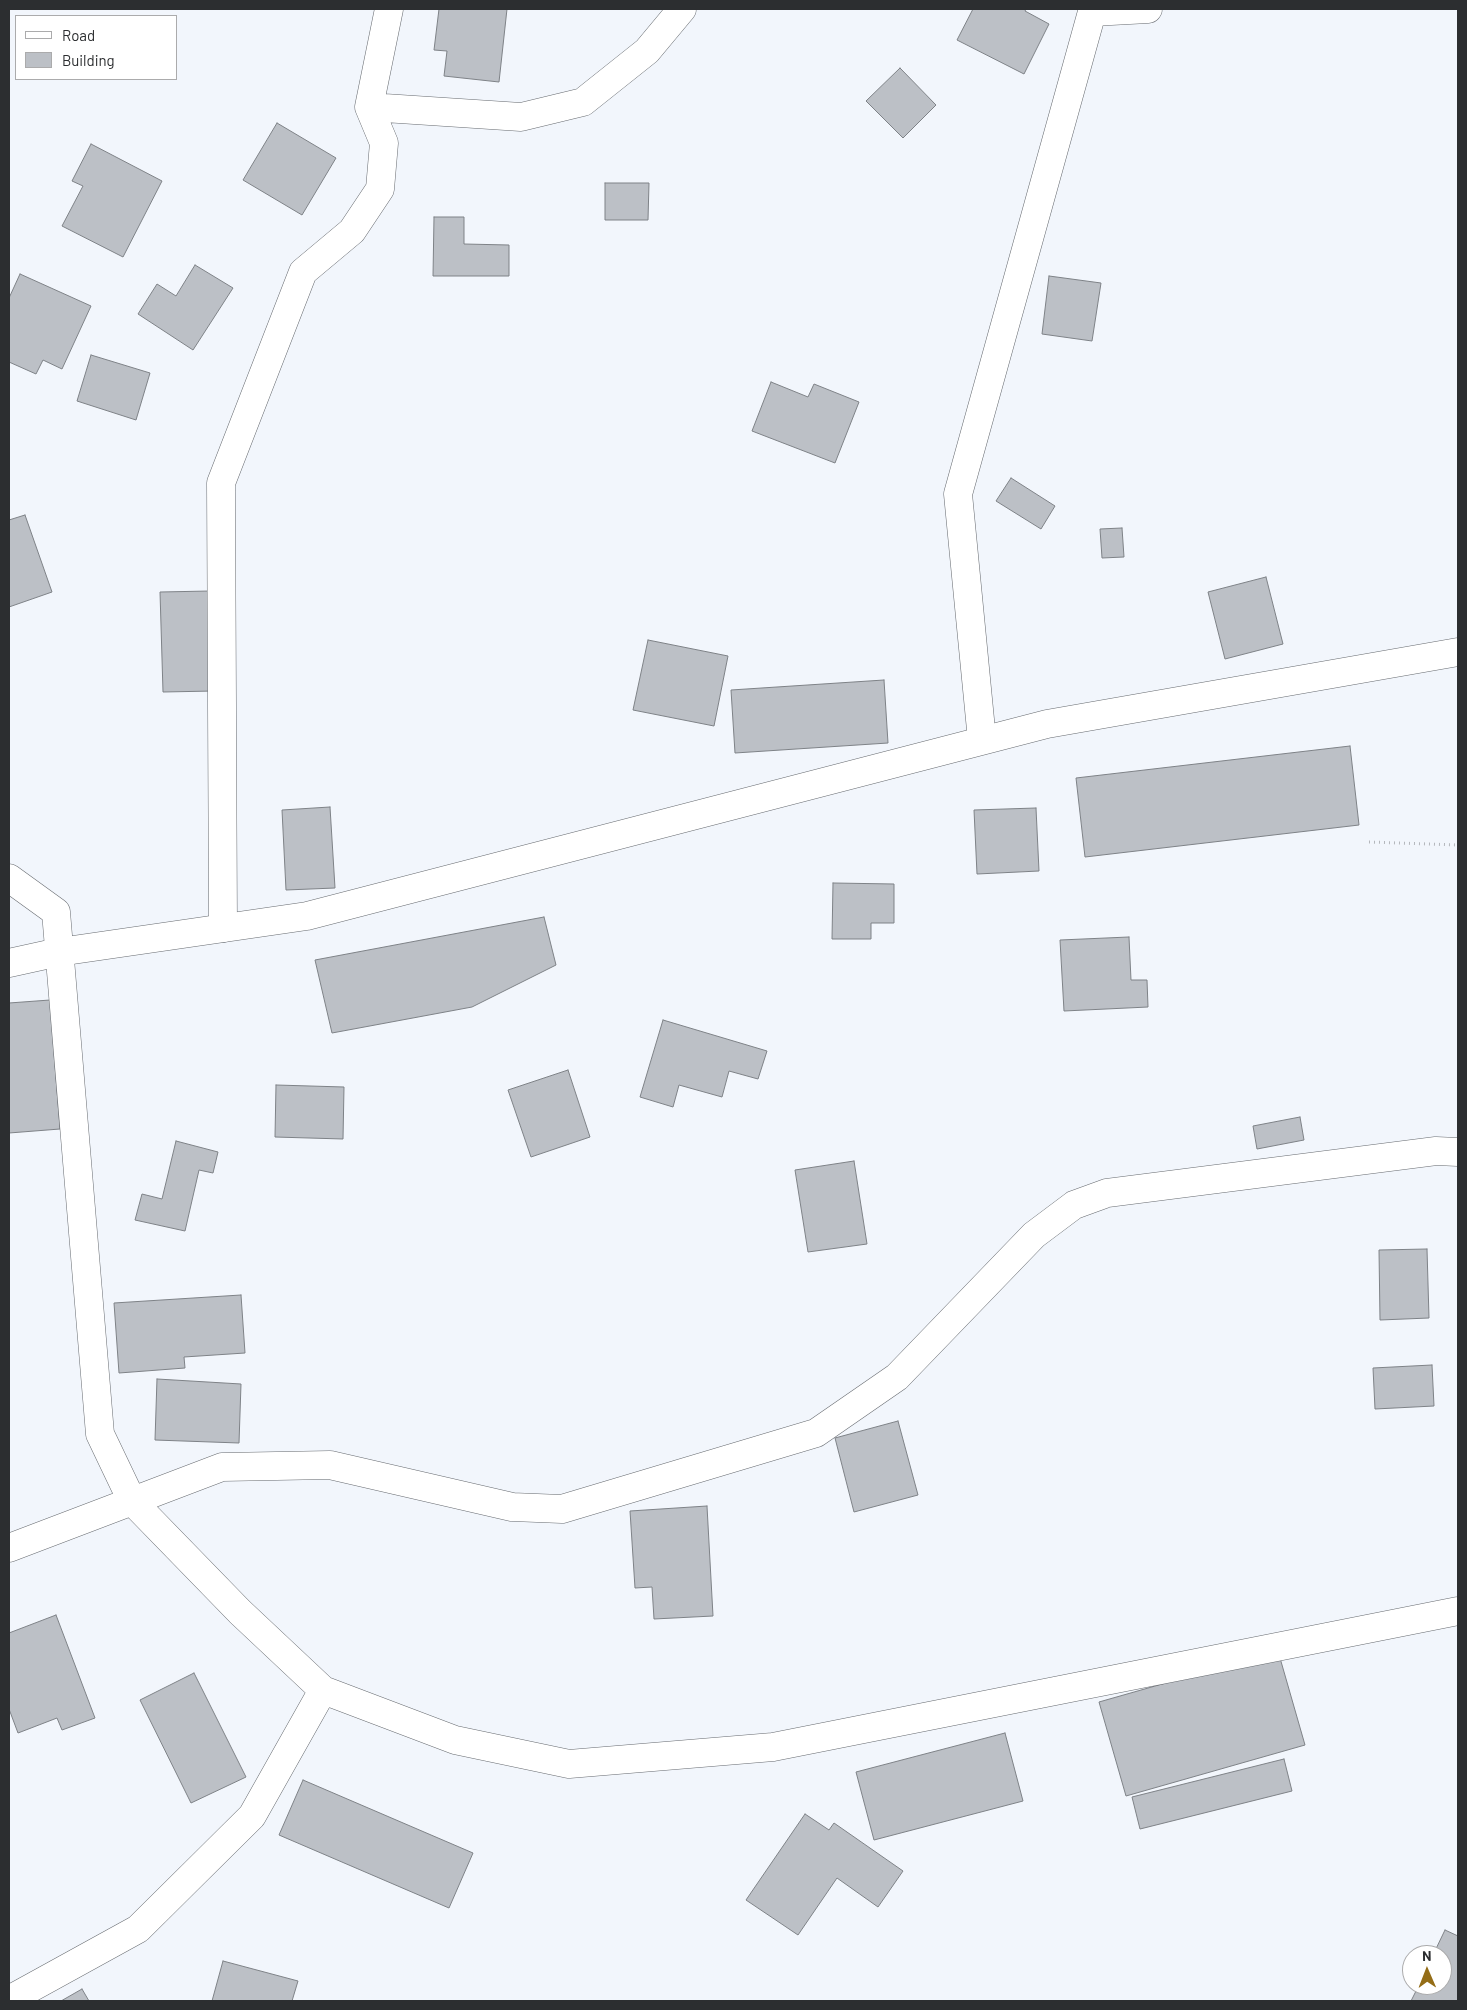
<!DOCTYPE html>
<style>
body{margin:0}
#map{position:relative;width:1467px;height:2010px;overflow:hidden;background:#f2f6fc;font-family:Barlow,sans-serif}
canvas{display:block}
.frame{position:absolute;inset:0;border:10px solid #2c2e30;pointer-events:none}
.legend{position:absolute;left:15px;top:15px;width:162px;height:65px;box-sizing:border-box;background:#fff;border:1px solid #ababac;margin:0;padding:6px 9px;list-style:none;font-size:15px;color:#2c2e30}
.legend li{display:flex;align-items:center;gap:10px;height:25px}
.legend b{width:25px;border:1px solid #ababac}
.north{position:absolute;left:1402px;top:1945px;width:50px;height:50px;box-sizing:border-box;background:#fff;border:1px solid #ababac;border-radius:50%;rotate:359deg;font-size:14px;font-weight:700;line-height:20px;text-align:center;color:#2c2e30}
.north::after{content:'';display:block;margin:auto;width:18px;height:22px;background:#946d17;clip-path:polygon(50% 0,100% 100%,50% 72%,0 100%)}
</style>
<div id="map">
<canvas width="1467" height="2010"></canvas>
<div class="frame"></div>
<ul class="legend">
<li><b style="height:6px;background:#fff"></b>Road</li>
<li><b style="height:14px;background:#bcc0c6"></b>Building</li>
</ul>
<div class="north">N</div>
</div>
<script>
const ctx = document.querySelector('canvas').getContext('2d');
ctx.lineJoin = 'round';
function fillPath(path, color) { ctx.fillStyle = color; ctx.fill(path, 'evenodd'); }
const poly = rows => new Path2D(rows.map(r => 'M' + r).join(''));
function strokePath(path, color, width, dash) { ctx.strokeStyle = color; ctx.lineWidth = width; ctx.lineCap = dash ? 'butt' : 'round'; ctx.setLineDash(dash || []); ctx.stroke(path); }
const building = poly([
 [439,9,507,9,499,82,444,76,447,51,434,50,439,9],
 [973,9,1026,9,1025,11,1049,24,1024,74,957,40,973,9],
 [900,68,936,105,903,138,866,101,900,68],
 [277,123,336,158,302,215,243,180,277,123],
 [91,144,162,181,123,257,62,226,83,186,72,181,91,144],
 [605,183,649,183,648,220,605,220,605,183],
 [434,217,464,217,464,244,509,245,509,276,433,276,434,217],
 [195,265,233,288,193,350,138,314,157,284,176,296,195,265],
 [20,274,91,306,62,369,43,360,36,374,9,362,9,298,20,274],
 [1049,276,1101,283,1092,341,1042,334,1049,276],
 [91,355,150,373,136,420,77,401,91,355],
 [771,382,808,397,814,384,859,402,835,463,752,431,771,382],
 [1011,478,1055,506,1041,529,996,501,1011,478],
 [25,515,52,592,9,607,9,520,25,515],
 [1122,528,1124,557,1102,558,1100,529,1122,528],
 [1266,577,1283,644,1225,659,1208,592,1266,577],
 [210,591,214,691,163,692,160,592,210,591],
 [648,640,728,656,714,726,633,710,648,640],
 [884,680,888,743,735,753,731,690,884,680],
 [1350,746,1359,825,1085,857,1076,778,1350,746],
 [330,807,335,888,286,890,282,810,330,807],
 [1036,808,1039,871,977,874,974,810,1036,808],
 [833,883,894,884,894,923,871,923,871,939,832,939,833,883],
 [544,917,556,965,472,1007,332,1033,315,960,544,917],
 [1129,937,1131,980,1147,980,1148,1007,1064,1011,1060,940,1129,937],
 [50,1000,60,1129,9,1133,9,1003,50,1000],
 [663,1020,767,1051,758,1079,729,1071,722,1097,679,1085,673,1107,640,1097,663,1020],
 [568,1070,590,1137,531,1157,508,1090,568,1070],
 [276,1085,344,1087,343,1139,275,1137,276,1085],
 [1300,1117,1304,1140,1257,1149,1253,1126,1300,1117],
 [176,1141,218,1152,213,1173,199,1170,185,1231,135,1220,142,1194,162,1199,176,1141],
 [854,1161,867,1244,808,1252,795,1170,854,1161],
 [1427,1249,1429,1318,1380,1320,1379,1250,1427,1249],
 [241,1295,245,1353,184,1357,185,1368,119,1373,114,1303,241,1295],
 [1432,1365,1434,1406,1375,1409,1373,1368,1432,1365],
 [157,1379,241,1384,239,1443,155,1440,157,1379],
 [898,1421,918,1495,854,1512,835,1438,898,1421],
 [707,1506,713,1616,654,1619,652,1587,635,1588,630,1511,707,1506],
 [56,1615,95,1718,62,1730,57,1718,18,1733,9,1709,9,1633,56,1615],
 [1278,1651,1305,1745,1126,1796,1099,1702,1278,1651],
 [194,1673,246,1777,191,1803,140,1700,194,1673],
 [1005,1733,1023,1801,874,1840,856,1772,1005,1733],
 [1284,1759,1292,1791,1140,1829,1132,1797,1284,1759],
 [303,1780,473,1853,449,1908,279,1835,303,1780],
 [805,1814,829,1830,834,1823,903,1871,878,1907,837,1878,798,1935,746,1900,805,1814],
 [1445,1930,1458,1936,1458,2001,1411,2001,1419,1985,1442,1985,1442,1955,1433,1955,1445,1930],
 [223,1961,298,1981,292,2001,212,2001,223,1961],
 [82,1989,89,2001,61,2001,82,1989]
]);
fillPath(building, '#bcc0c6');
strokePath(building, '#7e8287', 1);
const minor = poly([
 [369,107,521,117,583,102,647,51,682,9],
 [982,740,958,494,1092,12,1148,9],
 [9,878,56,912,100,1434,132,1501,240,1612,323,1690,455,1740,569,1764,773,1747,1458,1611],
 [223,928,221,483,303,272,352,231,380,189,384,143,369,107,389,9],
 [9,1548,222,1467,330,1465,512,1507,562,1509,816,1433,897,1377,1034,1235,1074,1205,1107,1193,1436,1151,1458,1152],
 [9,2000,138,1929,252,1816,323,1690]
]);
const tertiary = poly([
 [9,963,59,952,307,916,1047,724,1458,652]
]);
strokePath(minor, '#676b70', 29);
strokePath(tertiary, '#676b70', 29);
strokePath(poly([
 [1369,842,1458,845]
]), '#b4b7bc', 3, [1, 4]);
strokePath(minor, '#fff', 28);
strokePath(tertiary, '#fff', 28);
</script>
